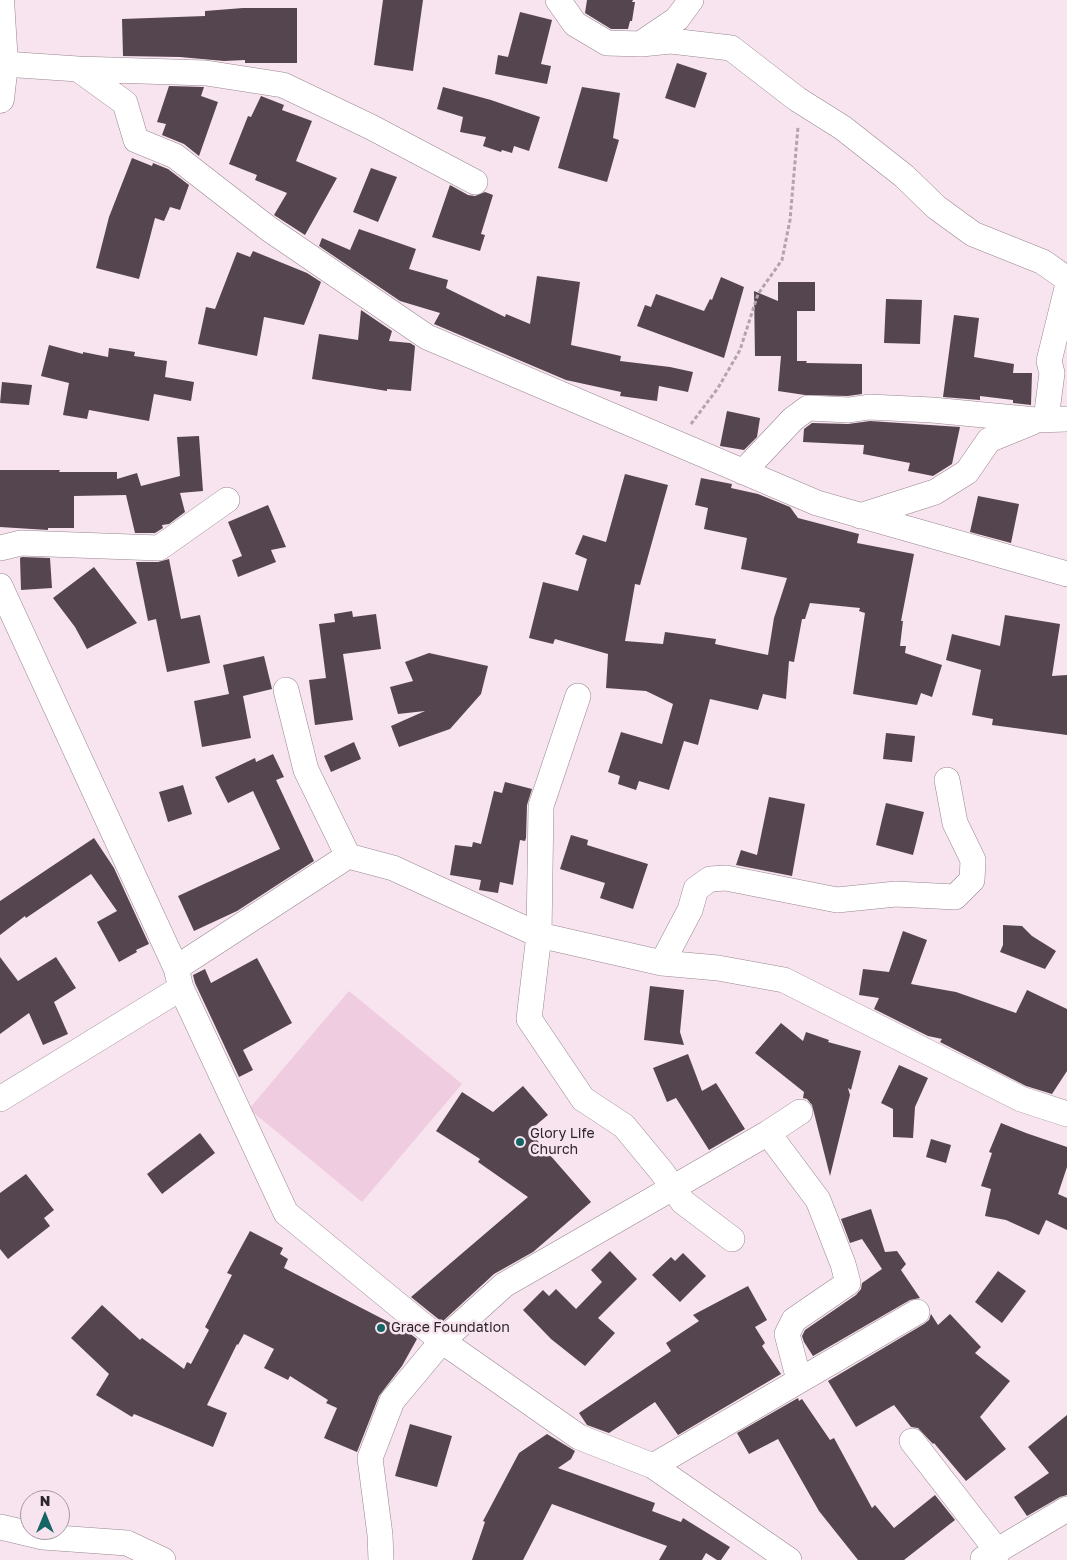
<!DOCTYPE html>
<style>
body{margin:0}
#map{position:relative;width:1067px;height:1560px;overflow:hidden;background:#f7e4ee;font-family:"Golos Text",sans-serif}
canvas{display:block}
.north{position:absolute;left:20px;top:1490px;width:50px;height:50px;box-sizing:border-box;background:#f7e4ee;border:1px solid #a698a0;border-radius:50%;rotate:0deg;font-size:14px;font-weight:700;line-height:20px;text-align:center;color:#2d262a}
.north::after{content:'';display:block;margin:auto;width:18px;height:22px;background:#166565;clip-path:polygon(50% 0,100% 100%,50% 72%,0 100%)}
</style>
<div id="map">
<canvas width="1067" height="1560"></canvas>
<div class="north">N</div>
</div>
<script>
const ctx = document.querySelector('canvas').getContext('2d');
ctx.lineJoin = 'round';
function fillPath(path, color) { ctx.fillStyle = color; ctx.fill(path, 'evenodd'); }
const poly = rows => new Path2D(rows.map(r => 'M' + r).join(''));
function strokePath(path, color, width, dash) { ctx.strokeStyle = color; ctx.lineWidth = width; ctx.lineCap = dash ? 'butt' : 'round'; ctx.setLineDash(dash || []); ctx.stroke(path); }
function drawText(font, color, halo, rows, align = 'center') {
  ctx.font = font + ' "Golos Text",sans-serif'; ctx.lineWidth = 5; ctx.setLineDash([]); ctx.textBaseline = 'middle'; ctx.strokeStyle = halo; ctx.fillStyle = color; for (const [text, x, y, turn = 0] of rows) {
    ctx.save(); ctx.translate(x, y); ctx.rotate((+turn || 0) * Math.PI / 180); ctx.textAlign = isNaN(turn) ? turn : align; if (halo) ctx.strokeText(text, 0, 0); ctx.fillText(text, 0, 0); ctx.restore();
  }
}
fillPath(poly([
 [349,991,462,1084,362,1202,249,1109]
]), '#efccdf');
fillPath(poly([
 [383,0,423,0,413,71,374,65],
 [587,0,633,0,632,2,635,2,632,21,630,21,628,29,611,29,585,13],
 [243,8,297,8,297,63,245,63,245,60,224,61,180,57,123,56,122,19,205,16,205,11],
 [520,12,552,20,541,64,551,66,547,84,495,74,498,55,508,57],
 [677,63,707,73,695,108,665,98],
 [169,86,204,87,201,96,218,102,199,156,184,144,162,135,166,124,157,122],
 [443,87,491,100,540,117,529,151,514,146,512,153,502,150,501,152,483,146,486,137,460,132,463,117,437,109],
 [582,87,620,93,613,138,619,140,607,182,558,168],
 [261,96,284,105,282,110,312,121,296,161,337,178,305,235,274,215,287,193,255,180,257,175,229,164,248,116,251,117],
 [132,158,152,166,153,163,168,169,189,185,180,210,170,207,164,221,155,218,139,279,96,268,109,217],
 [371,168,397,177,378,222,353,212],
 [450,185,468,195,475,196,485,192,493,195,481,234,485,235,480,251,432,237],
 [359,229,416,249,409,269,448,280,446,288,505,317,506,314,530,324,537,276,580,282,571,345,621,356,620,361,670,367,693,372,688,392,659,386,657,401,620,396,621,392,566,380,434,324,440,313,400,301,319,246,322,238,350,250],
 [253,251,307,273,321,282,304,325,264,317,257,356,198,344,206,307,215,309,237,252,250,257],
 [721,277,744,287,724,358,637,326,645,305,651,307,656,294,704,311,710,299,712,300],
 [778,282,815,282,815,311,797,311,797,361,807,361,806,363,862,364,862,394,848,396,805,395,778,391,781,356,755,356,754,291,778,301],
 [886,299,922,300,920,344,884,343],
 [361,310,392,331,389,341,410,343,415,346,411,391,387,389,387,391,312,379,319,334,358,340],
 [954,315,979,318,974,357,1014,364,1013,373,1032,373,1031,405,1013,403,1013,400,980,396,980,400,943,397],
 [49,345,83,354,83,352,108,357,109,348,135,352,134,356,167,361,165,377,194,382,191,401,154,394,149,421,89,410,87,419,63,415,69,383,41,376],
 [2,382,32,385,29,405,0,403],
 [727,411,760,418,757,437,744,450,720,446],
 [870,421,960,427,952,464,933,476,908,471,910,463,863,454,864,445,803,442,804,429,812,423,848,424],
 [199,436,203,491,180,493,185,512,169,524,162,525,163,528,155,533,135,533,126,495,74,496,74,528,48,528,48,530,0,527,0,470,60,470,59,472,117,472,117,479,137,473,141,486,180,476,177,437],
 [625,474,668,485,640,585,635,584,625,641,663,644,665,632,716,639,715,644,768,655,774,618,787,578,741,569,747,538,704,529,708,508,695,505,701,478,732,484,731,488,758,494,790,507,798,518,859,534,857,543,914,554,901,621,903,621,900,646,906,646,905,653,942,665,932,697,921,693,917,705,853,694,865,613,859,611,860,608,810,603,805,619,802,619,794,662,789,661,786,699,763,694,758,710,710,699,698,745,684,741,669,790,639,781,636,790,618,784,620,776,608,772,621,732,662,744,673,704,646,691,606,688,608,654,555,639,553,644,529,638,543,582,578,591,587,559,575,554,583,535,606,542],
 [978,496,1019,504,1011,543,970,532],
 [268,505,286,547,271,550,276,562,238,577,232,560,242,556,228,522],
 [22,557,50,558,52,588,21,590,20,558],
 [169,559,181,619,200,615,210,663,167,672,156,619,148,621,136,562,158,562],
 [94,567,137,623,87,649,75,627,53,598],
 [352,611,353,617,376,614,381,649,343,654,353,720,315,725,309,680,326,678,319,624,335,622,334,614],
 [1005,615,1060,624,1052,676,1067,675,1067,735,992,725,993,719,972,715,981,670,946,660,952,634,1000,646],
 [429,653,488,666,481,694,450,729,399,747,391,726,425,711,398,714,390,687,413,681,405,662],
 [264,656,272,689,243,696,251,738,202,747,194,701,229,694,223,665],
 [886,733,915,736,912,762,883,759],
 [354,742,361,759,331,772,324,756],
 [273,754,284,777,276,780,314,861,237,911,194,931,178,896,280,849,253,791,228,803,215,777,255,758,256,762],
 [505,782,532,789,527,805,526,838,525,841,520,840,513,885,500,882,498,893,479,890,481,880,450,875,455,845,472,847,473,842,481,844,494,791,502,793],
 [183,785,192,814,168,822,159,792],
 [769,797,805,804,792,876,736,865,741,850,757,855],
 [886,803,924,812,913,855,876,845],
 [571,835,588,840,587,845,648,864,633,909,600,898,605,883,560,869],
 [94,838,114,868,149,944,136,950,137,952,119,962,97,922,117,911,91,874,26,918,25,916,0,935,0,901],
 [1003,925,1022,926,1032,936,1056,951,1045,969,1000,952,1003,945],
 [903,931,927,940,911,984,956,992,1016,1013,1027,990,1067,1009,1067,1071,1052,1094,1026,1086,940,1042,942,1039,928,1036,874,1009,879,998,859,995,863,969,889,972],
 [0,957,18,981,56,957,76,988,54,1002,68,1034,43,1045,29,1013,0,1034],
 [257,958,292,1023,243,1050,253,1070,239,1077,195,983,193,975,205,969,211,983],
 [650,986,684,990,680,1032,684,1045,644,1040],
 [781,1023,803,1041,806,1032,829,1040,828,1042,861,1051,851,1090,848,1088,850,1095,830,1176,812,1105,807,1099,803,1098,804,1092,755,1053],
 [688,1054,702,1091,716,1083,745,1129,709,1150,676,1098,667,1102,653,1068],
 [899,1065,928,1078,915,1107,913,1138,893,1137,893,1109,881,1103],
 [523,1086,548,1115,529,1131,591,1202,533,1252,494,1274,442,1322,411,1297,528,1197,478,1162,480,1159,436,1131,462,1092,493,1112],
 [1001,1123,1026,1133,1067,1147,1067,1167,1058,1194,1067,1198,1067,1230,1046,1220,1039,1235,1006,1220,985,1216,991,1189,981,1186,992,1153,989,1152],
 [200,1133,215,1153,162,1194,147,1174],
 [931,1139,951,1145,946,1163,926,1157],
 [26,1174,54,1210,44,1218,50,1226,8,1259,0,1249,0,1193],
 [871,1209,885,1252,897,1251,906,1264,901,1270,920,1298,910,1300,813,1356,804,1342,802,1336,805,1330,856,1295,861,1289,862,1283,882,1269,862,1239,850,1243,841,1219],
 [250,1231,283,1248,280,1254,288,1259,284,1268,408,1332,417,1339,402,1366,379,1396,357,1452,324,1438,337,1408,326,1403,328,1400,290,1376,288,1380,264,1368,274,1349,244,1334,238,1345,237,1344,207,1405,227,1413,213,1447,134,1414,132,1417,96,1395,109,1374,71,1338,102,1305,140,1340,142,1338,184,1369,187,1362,191,1364,209,1330,205,1327,232,1275,227,1273],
 [610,1251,637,1279,598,1318,615,1333,585,1366,551,1339,523,1310,543,1290,549,1296,556,1289,576,1309,602,1282,591,1270],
 [683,1253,706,1276,680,1302,652,1275,671,1257,675,1261],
 [998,1271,1026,1291,1002,1323,975,1302],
 [748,1286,767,1320,755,1327,765,1343,762,1346,781,1374,678,1435,655,1402,609,1433,587,1425,579,1413,671,1351,666,1343,699,1321,693,1315],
 [931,1314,938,1325,950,1314,981,1347,975,1353,1010,1381,980,1417,1006,1449,966,1481,934,1443,933,1444,918,1428,911,1427,894,1405,856,1427,828,1381,924,1324,929,1320],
 [798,1398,799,1401,802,1399,830,1440,834,1438,872,1508,875,1505,894,1528,935,1495,955,1520,904,1560,858,1560,819,1511,778,1439,749,1454,737,1433],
 [1067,1415,1067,1495,1060,1497,1027,1516,1014,1497,1049,1473,1028,1447],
 [410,1424,452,1436,437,1487,395,1476],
 [547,1434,575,1451,571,1459,558,1468,655,1503,652,1511,681,1522,683,1518,730,1547,721,1560,717,1560,706,1553,702,1560,659,1560,667,1546,552,1504,523,1560,472,1560,485,1522,483,1521,519,1453]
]), '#55454e');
const minor = poly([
 [558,0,575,24,607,43,641,44,671,41,731,48,797,99,843,128,904,176,936,207,973,234,1043,262,1067,279],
 [643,42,677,19,691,0],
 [4,64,78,69,125,103,136,140,175,156,269,229,427,337,817,503,1067,574],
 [78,69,206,73,283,85,371,127,475,182],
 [1046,419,1052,373,1049,361,1067,288],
 [743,472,793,419,808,408,849,410,869,407,932,410,1036,420,1067,419],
 [860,516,935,492,967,472,989,440,1033,422],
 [0,548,21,543,159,548,227,500],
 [0,586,176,968,181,988,286,1213,442,1341,579,1437,653,1466,789,1560],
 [286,690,306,770,348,856],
 [578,696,541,806,539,935,529,1019,583,1099,624,1126,662,1172,683,1202,732,1239],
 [662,963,690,910,696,889,710,879,726,878,837,900,896,894,955,897,972,880,973,860,955,823,947,780],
 [176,968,348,856,393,868,539,935,662,963,718,968,784,980,1021,1099,1067,1114],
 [0,1099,181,988],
 [768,1133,818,1200,843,1264,848,1283,794,1320,787,1334,799,1380],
 [912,1441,998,1552],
 [653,1466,917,1312],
 [0,1527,43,1537,127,1543,163,1560],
 [983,1559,1067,1509],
 [381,1560,380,1535,370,1458,392,1401,442,1341,504,1285,768,1133,800,1112]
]);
const primary = poly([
 [0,99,4,64,0,0]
]);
strokePath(minor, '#988690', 26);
strokePath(primary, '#988690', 29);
strokePath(poly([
 [691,424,718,388,740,350,758,294,782,260,790,220,798,127]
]), '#b3a4ac', 3, [4, 2.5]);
strokePath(minor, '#fff', 25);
strokePath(primary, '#fff', 28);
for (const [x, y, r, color] of [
 [520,1142,5,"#166565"],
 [381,1328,5,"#166565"]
]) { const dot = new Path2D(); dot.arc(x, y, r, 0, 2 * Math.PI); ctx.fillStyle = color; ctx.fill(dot); strokePath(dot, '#f7e4ee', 2); }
drawText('14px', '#2d262a', '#f7e4ee', [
 ["Glory Life",530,1134],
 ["Church",530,1150],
 ["Grace Foundation",391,1328]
], 'left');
</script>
